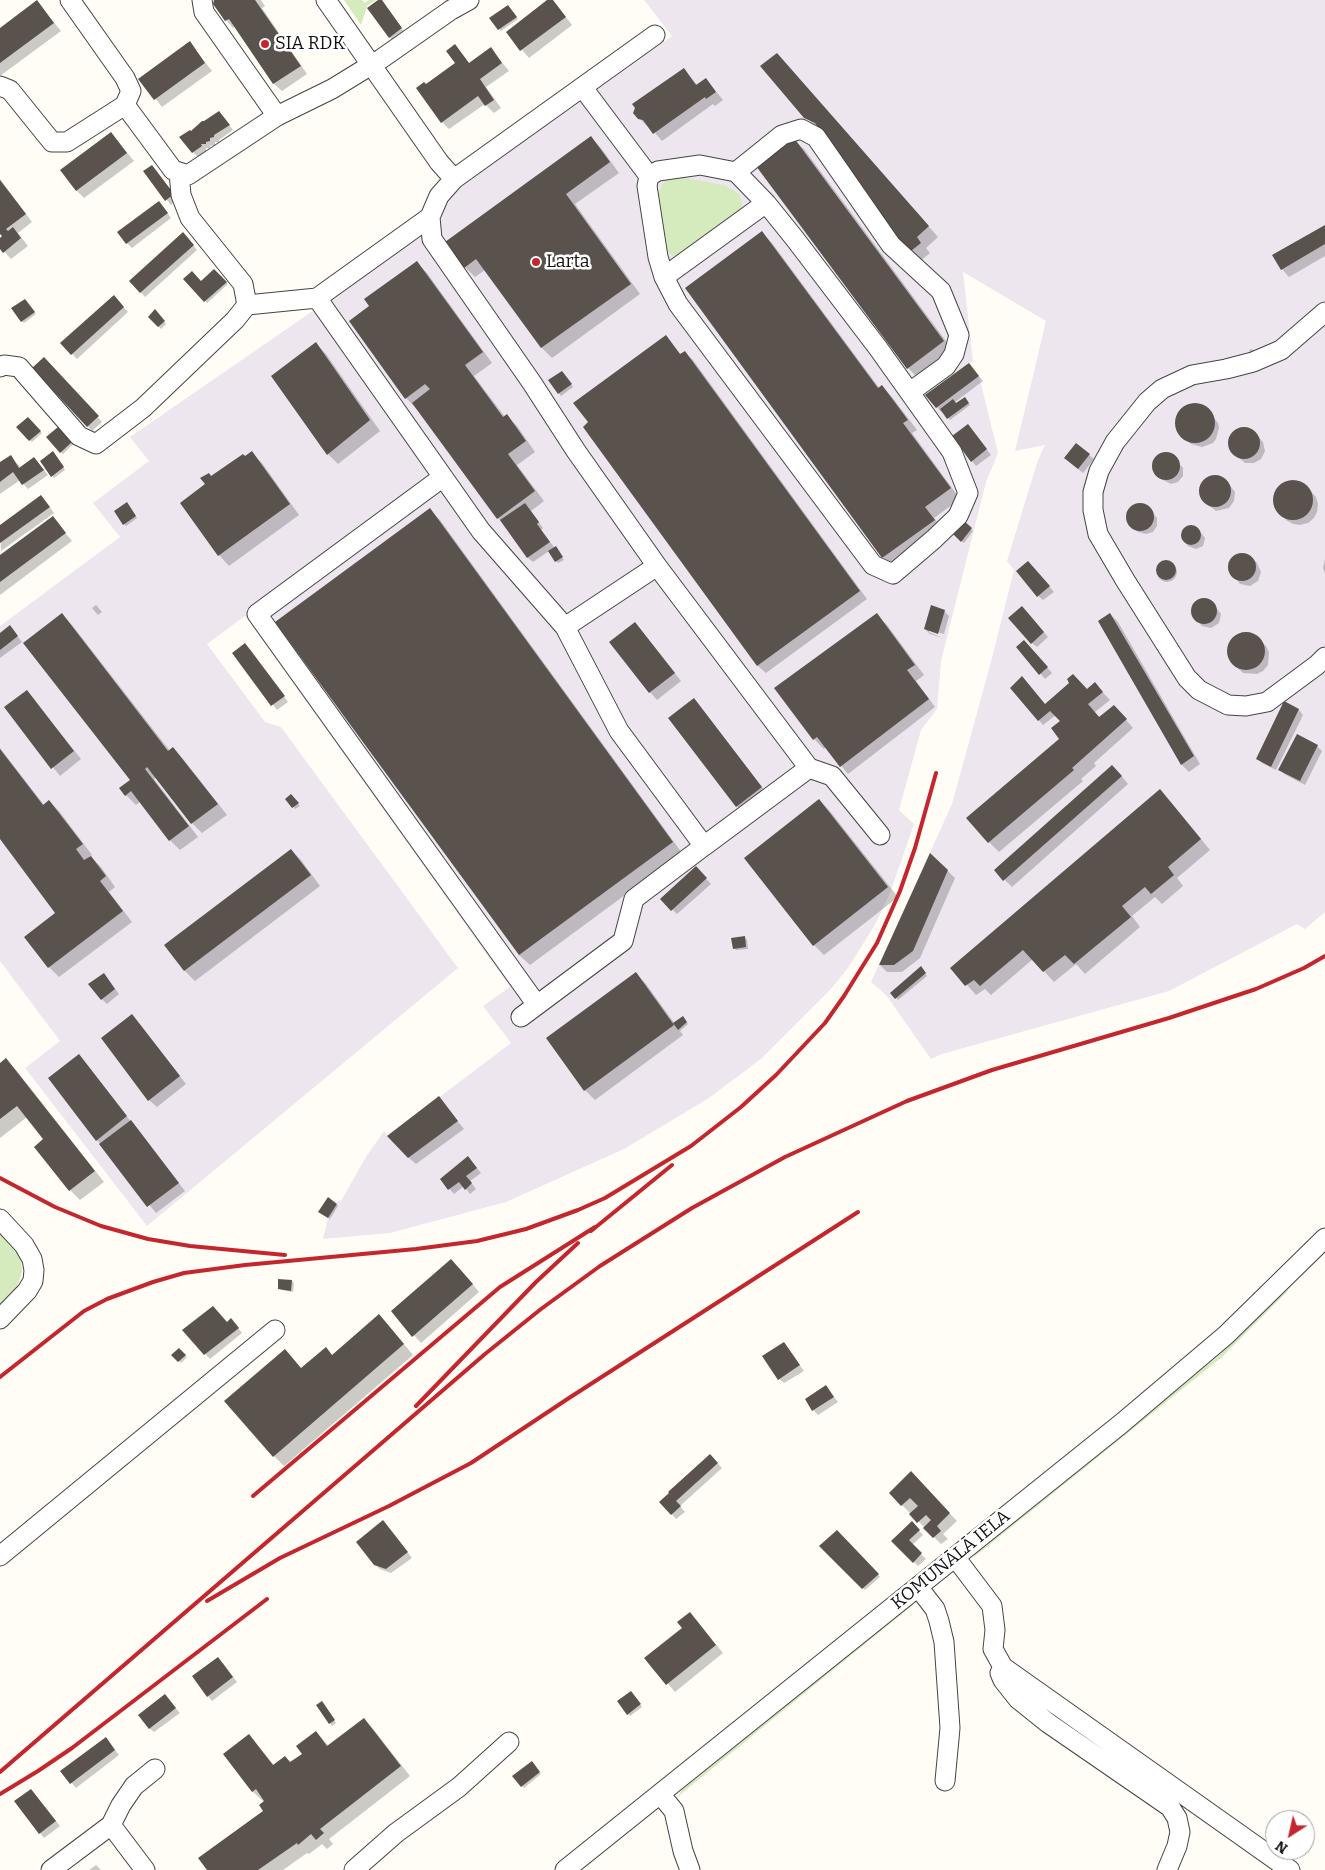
<!DOCTYPE html>
<meta charset="utf-8">
<style>
body{margin:0}
#map{position:relative;width:1325px;height:1870px;overflow:hidden;background:#fffdf5;font-family:Bitter,serif}
canvas{display:block}
.north{position:absolute;left:1265px;top:1810px;width:50px;height:50px;box-sizing:border-box;background:#fff;border:1px solid #a0a0a0;border-radius:50%;rotate:215deg;font-size:14px;font-weight:700;line-height:20px;text-align:center;color:#111}
.north::after{content:'';display:block;margin:auto;width:18px;height:22px;background:#c4262e;clip-path:polygon(50% 0,100% 100%,50% 72%,0 100%)}
</style>
<div id="map">
<canvas width="1325" height="1870"></canvas>
<div class="north">N</div>
</div>
<script>
const ctx = document.querySelector('canvas').getContext('2d');
ctx.lineJoin = 'round';
function fillPath(path, color) { ctx.fillStyle = color; ctx.fill(path, 'evenodd'); }
const poly = rows => new Path2D(rows.map(r => 'M' + r).join(''));
function strokePath(path, color, width, dash) { ctx.strokeStyle = color; ctx.lineWidth = width; ctx.lineCap = dash ? 'butt' : 'round'; ctx.setLineDash(dash || []); ctx.stroke(path); }
function drawText(font, color, halo, rows, align = 'center') {
  ctx.font = font + ' Bitter,serif'; ctx.lineWidth = 5; ctx.setLineDash([]); ctx.textBaseline = 'middle'; ctx.strokeStyle = halo; ctx.fillStyle = color; for (const [text, x, y, turn = 0] of rows) {
    ctx.save(); ctx.translate(x, y); ctx.rotate((+turn || 0) * Math.PI / 180); ctx.textAlign = isNaN(turn) ? turn : align; if (halo) ctx.strokeText(text, 0, 0); ctx.fillText(text, 0, 0); ctx.restore();
  }
}
fillPath(poly([
 [644,0,1325,0,1325,912,1305,929,1297,924,1169,991,942,1054,931,1059,886,995,871,982,952,804,992,658,1014,570,1007,561,1038,460,1045,445,1015,451,1046,321,963,272,973,361,969,363,979,376,998,453,986,482,941,661,937,709,921,730,899,810,914,824,890,893,876,923,848,968,831,989,761,1059,709,1098,624,1149,506,1202,390,1233,323,1239,328,1218,339,1200,341,1201,366,1157,384,1131,388,1136,511,1043,483,1006,510,987,245,616,207,644,265,722,281,727,458,968,147,1226,25,1068,60,1041,0,961,0,626,120,537,93,503,149,461,130,437,439,224,449,195,672,36]
]), '#eee6ef');
fillPath(poly([
 [344,0,362,0,365,3,369,0,376,0,367,6,361,25],
 [674,176,724,185,739,194,742,202,742,209,681,255,674,256,665,251,657,199,662,184,668,179],
 [0,1234,17,1251,21,1258,22,1272,17,1288,0,1307],
 [1290,1289,1222,1357,973,1558,977,1551,1217,1357,1281,1295],
 [914,1604,681,1794,676,1799,682,1790,908,1607]
]), '#d5ebbd');
fillPath(poly([
 [215,0,261,0,265,6,262,8,307,74,282,91,274,84,235,27,233,28,226,20],
 [380,0,405,33,394,42,390,37],
 [550,0,558,7,572,25,529,58,507,32],
 [37,2,61,31,0,76,0,29],
 [510,8,518,19,501,31,499,29],
 [189,42,212,71,162,107,140,79],
 [455,46,470,64,491,49,509,71,486,87,501,108,494,113,485,104,449,129,442,122,426,85,456,64],
 [684,69,697,85,706,79,723,100,715,106,713,104,662,141,650,127,647,126,639,118],
 [825,110,938,237,926,248,930,253,918,263,820,127,816,127,800,111],
 [219,112,233,130,219,140,219,142,215,142,215,145,210,146,210,148,206,148,206,151,198,157,193,152,191,133],
 [111,133,134,161,84,198,76,190],
 [591,138,601,148,619,173,575,204,640,294,552,358,542,348,485,270,475,277,465,267],
 [793,139,804,149,954,352,918,378,908,368],
 [144,171,178,199,171,205],
 [0,179,32,222,18,233,28,246,11,259,0,247,0,239,4,237,0,232],
 [159,202,171,218,132,248,127,243],
 [1325,226,1325,256,1289,277,1282,269],
 [762,233,772,243,880,389,882,386,892,397,917,430,912,433,960,499,934,518,944,530,893,567,883,557],
 [188,239,197,250,145,297,131,282],
 [417,263,427,273,492,363,474,376,505,417,507,416,517,426,535,452,517,465,544,501,531,511,543,528,541,530,564,560,558,563,549,551,533,562,528,558,416,408,406,398,371,307],
 [214,270,228,284,207,303,185,279,201,283],
 [118,301,128,312,77,359,62,343],
 [27,302,36,314,24,323,22,321],
 [155,311,166,324,161,329,149,317],
 [666,337,681,355,685,353,693,360,867,599,766,673,758,666,584,427],
 [316,344,326,354,380,431,338,464,328,454],
 [1250,349,1254,350,1256,352,1251,355,1249,353],
 [49,363,102,422,92,431,34,368],
 [969,364,983,381,955,402,957,405,967,401,970,405,950,420,943,411,941,412,937,407],
 [564,374,573,387,561,396,550,381],
 [1194,405,1206,408,1218,423,1219,428,1216,439,1213,443,1202,447,1191,444,1181,435,1177,424,1180,413,1184,409],
 [28,419,42,433,32,442,18,427],
 [968,426,991,455,976,466,972,461],
 [58,428,73,444,63,454,48,438],
 [1239,429,1247,429,1255,433,1263,442,1265,451,1261,459,1254,463,1245,463,1232,452,1230,439],
 [251,453,262,463,299,515,229,566,219,555,207,485,211,478],
 [1166,454,1173,457,1183,468,1183,476,1178,482,1171,484,1161,479,1154,470,1154,462,1159,456],
 [55,455,65,470,54,478,52,476],
 [1089,455,1094,459,1083,473,1065,458],
 [10,456,21,468,39,464,48,475,28,489,20,480,0,494,0,464],
 [1212,476,1221,477,1225,479,1235,492,1234,501,1229,508,1216,511,1203,501,1200,492,1201,484],
 [1292,481,1299,482,1306,486,1316,497,1318,504,1317,512,1314,518,1308,523,1300,525,1293,524,1286,520,1276,509,1274,502,1275,494,1279,488,1285,483],
 [46,502,54,513,1,551,0,526],
 [1140,504,1147,506,1157,518,1157,526,1153,532,1146,534,1138,532,1130,524,1128,517,1133,507],
 [129,506,137,518,126,526,124,524],
 [430,510,440,520,682,853,530,965,519,955],
 [53,518,72,541,0,595,0,557],
 [964,523,973,531,964,543,954,534],
 [1191,525,1198,529,1205,538,1203,546,1196,549,1188,546,1181,537,1183,529],
 [1243,554,1252,558,1257,563,1261,572,1258,581,1250,586,1240,584,1237,580,1231,575,1229,565,1234,557],
 [1325,559,1325,573,1323,568],
 '1157 572a10 10 0 1 1 20 0a10 10 0 1 1-20 0Z',
 [1033,567,1054,592,1043,600,1038,596],
 [1201,599,1211,601,1221,614,1219,623,1211,628,1202,626,1192,613,1193,604],
 [96,605,102,612,98,615,92,608],
 [944,611,949,616,944,634,929,630,929,632,943,638,930,634,925,629],
 [1027,612,1048,637,1037,647,1032,643],
 [1110,614,1118,622,1200,764,1189,772,1182,765,1099,622],
 [62,615,72,625,170,751,173,748,183,759,227,815,202,833,192,823,157,777,154,779,198,837,180,850,170,840,141,801,136,805,126,795,132,780],
 [876,615,887,625,924,675,916,681,935,707,848,774,826,747,824,749,814,739],
 [635,623,681,681,657,700,650,692],
 [14,632,22,642,0,658,0,634],
 [1241,634,1248,634,1255,636,1266,646,1269,652,1268,665,1263,671,1257,674,1243,673,1232,663,1229,657,1228,650,1230,643],
 [1029,646,1052,673,1045,679,1017,647],
 [250,649,288,702,277,710,234,653],
 [1095,684,1110,700,1095,712,1100,718,1121,714,1133,728,1094,763,1096,766,1081,779,1083,781,999,852,989,842,1061,739,1061,722,1056,715,1043,725,1012,688,1045,705,1088,691],
 [27,692,81,759,60,776,6,708],
 [694,700,768,795,744,814,737,806],
 [1285,703,1299,710,1303,715,1276,770,1262,763,1257,758],
 [1317,746,1322,751,1305,785,1284,774,1279,769],
 [0,748,44,805,49,801,59,811,92,855,90,856,101,867,115,887,109,892,132,922,59,977,49,967,57,913,0,837],
 [1120,774,1128,784,1012,887,995,870],
 [291,796,300,806,295,809,287,799],
 [819,800,829,810,898,897,824,955,814,945,745,859],
 [1170,801,1210,850,1177,878,1183,886,1162,904,1155,897,1132,916,1140,927,1085,974,1076,964,1054,982,1033,959,991,995,985,989,976,995,952,968],
 [291,850,301,860,320,886,195,981,185,971,166,945],
 [931,855,955,878,920,958,902,972,887,972,880,965],
 [696,868,711,884,677,914,662,899],
 [745,938,747,940,748,949,736,950,734,948],
 [923,970,927,976,898,1000,892,993],
 [104,974,119,994,107,1004,102,999],
 [636,974,646,984,675,1024,685,1020,688,1024,680,1031,683,1035,595,1100,585,1090],
 [139,1023,186,1084,157,1107,149,1100],
 [79,1055,185,1191,156,1213,97,1140],
 [6,1060,16,1070,104,1182,80,1200,70,1190,45,1139,27,1117,0,1138,0,1064],
 [439,1098,464,1129,416,1164,408,1157],
 [473,1163,481,1173,470,1181,476,1189,470,1194,464,1186,454,1194,441,1179],
 [336,1204,338,1206,330,1219,319,1212],
 [459,1268,479,1292,421,1343,392,1311],
 [279,1280,292,1281,294,1283,293,1292,281,1290,279,1288],
 [227,1323,235,1324,242,1333,210,1359,184,1330],
 [389,1326,413,1355,284,1466,274,1456,302,1369,332,1356],
 [179,1349,187,1357,181,1363,173,1355],
 [788,1349,804,1371,784,1383,779,1379],
 [826,1387,838,1402,818,1415,813,1410],
 [710,1455,722,1468,680,1506,685,1512,676,1519,661,1502],
 [919,1481,957,1521,943,1534,948,1539,941,1544,890,1493],
 [912,1523,923,1535,912,1545,926,1559,918,1566,893,1541],
 [388,1527,412,1558,391,1573,380,1569,375,1564],
 [872,1567,880,1577,865,1590,856,1582],
 [697,1621,723,1653,675,1692,646,1658,684,1628],
 [223,1663,237,1682,212,1701,208,1696],
 [632,1695,642,1707,630,1716,628,1714],
 [165,1696,180,1713,154,1732,149,1728],
 [324,1704,336,1723,332,1726,318,1705],
 [364,1719,374,1730,410,1776,329,1839,333,1844,327,1849,322,1844,309,1854,307,1853,283,1870,209,1870,264,1811,264,1802,253,1792,225,1754,249,1736,274,1765,291,1763,304,1754,316,1732,329,1746],
 [106,1738,119,1755,76,1788,62,1772],
 [533,1765,541,1774,524,1788,514,1776],
 [31,1790,60,1826,44,1838,40,1833],
 [96,1865,101,1870,89,1870]
]), '#0003');
fillPath(poly([
 [37,0,54,23,0,63,0,28],
 [214,0,255,0,301,66,273,84,229,19,225,21,213,4],
 [378,0,382,0,402,28,389,38,367,8],
 [547,0,553,0,566,17,520,51,506,32],
 [508,5,517,17,498,30,489,18],
 [190,41,205,63,154,100,138,79],
 [455,44,469,63,491,47,502,63,480,79,494,100,485,106,478,96,441,123,416,88,424,82,426,84,455,63,446,51],
 [777,53,929,226,917,237,921,243,907,254,815,123,804,118,760,66],
 [684,68,696,85,706,78,716,92,706,99,705,97,653,134,643,120,638,119,633,113,635,108,632,104],
 [219,111,230,125,214,135,214,137,210,138,210,141,206,142,206,144,201,144,202,146,192,153,179,137,190,130,191,131,202,121,204,121],
 [111,132,127,153,76,191,60,170],
 [591,136,610,162,566,194,631,284,541,348,476,259,464,268,445,242],
 [794,138,944,341,907,369,756,166],
 [152,165,174,194,165,201,143,171],
 [0,180,26,214,6,229,8,231,13,227,21,238,3,253,0,249,0,238,2,236,0,234],
 [159,201,168,213,126,244,117,232],
 [1325,225,1325,244,1281,270,1272,255],
 [762,231,878,388,882,385,908,420,903,423,951,488,925,507,935,520,882,558,685,288],
 [183,232,194,245,140,293,129,281],
 [417,261,483,352,465,365,503,417,507,414,526,441,508,454,535,491,497,519,412,403,430,389,425,384,405,399,349,321,369,306,364,299],
 [214,269,227,282,204,302,183,279,192,271,201,281],
 [114,295,124,307,71,355,60,343],
 [25,299,35,312,21,322,11,308],
 [155,309,165,321,158,327,148,317],
 [666,335,680,354,685,351,860,591,757,666,583,427,588,422,573,403],
 [316,342,370,420,327,455,271,376],
 [44,357,99,416,87,427,32,368],
 [969,363,979,376,936,408,925,395],
 [562,371,572,384,558,394,548,380],
 [965,397,969,403,947,419,940,409,953,399,956,403],
 '1175 423a20 20 0 1 1 40 0a20 20 0 1 1-40 0Z',
 [28,417,41,431,29,441,16,427],
 [968,424,987,449,971,462,952,436],
 '1228 443a16 16 0 1 1 32 0a16 16 0 1 1-32 0Z',
 [58,427,72,442,60,453,46,437],
 [1076,443,1090,454,1078,469,1064,458],
 [53,451,64,467,51,477,40,461],
 [252,451,290,504,218,556,180,503,205,484,200,478,209,473,211,476,243,454,245,456],
 '1152 466a14 14 0 1 1 28 0a14 14 0 1 1-28 0Z',
 [11,455,19,468,34,457,44,470,22,485,13,472,0,482,0,462],
 '1199 491a16 16 0 1 1 32 0a16 16 0 1 1-32 0Z',
 '1273 500a20 20 0 1 1 40 0a20 20 0 1 1-40 0Z',
 [41,495,50,507,0,543,0,525],
 [127,502,136,516,123,525,114,511],
 [525,503,539,522,537,524,550,542,527,558,500,520],
 '1126 517a14 14 0 1 1 28 0a14 14 0 1 1-28 0Z',
 [430,508,673,842,519,955,275,622],
 [53,516,66,533,0,582,0,555],
 [964,521,972,528,961,542,953,534],
 '1181 535a10 10 0 1 1 20 0a10 10 0 1 1-20 0Z',
 [556,546,563,557,555,562,548,551],
 '1228 567a14 14 0 1 1 28 0a14 14 0 1 1-28 0Z',
 '1156 570a10 10 0 1 1 20 0a10 10 0 1 1-20 0Z',
 [1028,561,1050,586,1037,597,1016,571],
 '1191 611a13 13 0 1 1 26 0a13 13 0 1 1-26 0Z',
 [931,605,945,610,938,634,924,629],
 [1022,606,1044,632,1031,644,1008,618],
 [62,613,168,751,173,747,218,804,191,824,147,767,145,769,189,826,169,841,131,791,125,796,119,788,130,780,23,643],
 [877,613,915,665,907,670,929,699,840,767,817,737,813,740,774,688],
 [1110,613,1194,756,1181,765,1098,621],
 [635,622,675,673,649,693,609,642],
 [10,625,18,636,0,650,0,633],
 '1227 651a19 19 0 1 1 38 0a19 19 0 1 1-38 0Z',
 [1024,640,1048,667,1039,675,1016,647],
 [245,643,285,696,271,706,232,653],
 [1073,674,1087,689,1095,682,1103,692,1088,704,1099,717,1114,705,1127,719,1072,768,1074,770,988,843,966,818,1059,739,1051,728,1060,721,1050,711,1038,721,1010,688,1022,676,1045,704,1069,683,1067,679],
 [27,690,74,751,51,769,4,707],
 [694,698,762,787,736,807,668,718],
 [1284,701,1299,709,1271,767,1256,759],
 [1297,734,1318,745,1300,781,1278,770],
 [0,749,43,805,49,800,83,844,76,849,84,860,91,856,106,876,100,881,123,911,48,968,24,937,55,913,0,839],
 [1112,765,1122,776,1003,881,994,870],
 [1160,789,1201,839,1168,867,1174,875,1151,894,1145,887,1122,906,1131,917,1074,964,1065,955,1043,972,1023,950,980,986,974,980,965,986,950,968],
 [291,794,299,803,292,808,285,799],
 [819,799,888,887,813,946,744,858],
 [291,849,311,875,184,971,164,945],
 [930,853,948,870,913,951,894,965,879,965],
 [696,866,707,878,671,911,660,899],
 [745,936,746,947,733,949,731,938],
 [921,966,926,973,895,999,890,993],
 [636,972,674,1025,584,1091,546,1038],
 [104,973,115,989,101,1000,88,984],
 [132,1014,180,1076,148,1101,101,1038],
 [683,1016,687,1022,678,1030,673,1023],
 [79,1054,127,1116,96,1141,48,1078],
 [6,1058,95,1171,69,1191,34,1147,43,1139,17,1106,0,1119,0,1063],
 [439,1096,458,1121,408,1158,387,1136],
 [131,1120,179,1183,147,1207,99,1144],
 [468,1156,477,1168,466,1176,472,1183,465,1190,459,1182,448,1190,440,1179],
 [328,1197,337,1204,328,1218,318,1212],
 [451,1259,473,1284,412,1337,391,1311],
 [278,1279,292,1280,291,1291,278,1289],
 [213,1306,227,1322,231,1318,239,1328,204,1355,182,1330],
 [379,1314,404,1344,273,1457,224,1401,285,1349,301,1368,326,1347,332,1355],
 [784,1342,800,1365,778,1380,762,1356],
 [179,1348,186,1355,178,1362,171,1355],
 [826,1385,834,1397,812,1411,805,1399],
 [710,1454,718,1463,676,1501,681,1506,671,1515,659,1502,669,1493,668,1492],
 [911,1471,950,1513,937,1526,941,1531,933,1538,923,1528,931,1520,926,1515,917,1523,909,1514,918,1506,910,1498,901,1506,889,1493],
 [383,1520,408,1552,386,1569,374,1565,356,1542],
 [912,1521,920,1530,909,1540,922,1553,913,1563,891,1541],
 [837,1530,879,1574,862,1589,819,1546],
 [690,1612,716,1645,666,1685,644,1658,682,1628,677,1622],
 [218,1657,233,1677,207,1697,192,1676],
 [631,1691,641,1704,627,1715,617,1701],
 [165,1694,176,1708,149,1729,138,1715],
 [322,1701,335,1720,329,1724,316,1705],
 [364,1718,401,1766,320,1829,324,1833,316,1840,311,1834,298,1845,297,1843,258,1870,207,1870,198,1858,263,1811,259,1805,264,1801,256,1789,252,1792,223,1754,249,1734,273,1765,285,1756,290,1762,302,1754,296,1746,316,1731,327,1746],
 [106,1737,115,1750,70,1784,60,1771],
 [532,1761,540,1772,521,1787,512,1776],
 [31,1789,56,1821,39,1834,14,1801]
]), '#5a524d');
const minor = poly([
 [202,0,204,12,277,116],
 [326,0,439,162,454,179],
 [655,35,454,179,439,196,430,217,432,239,532,383,576,451,657,566,809,768,832,776,880,835],
 [0,86,10,90,52,142,67,142,125,105,131,91,125,78,70,0],
 [583,88,649,176,647,186,658,257,664,277,678,304,873,565,893,574,934,539,958,516,968,493,952,452,878,348,795,239,766,203,736,172,700,165,658,171,649,176],
 [125,105,173,170,188,175,277,116,332,89,381,59,451,10,469,0],
 [736,172,782,135,801,129,816,137,891,245,941,291,959,335,954,354,946,366,910,392],
 [664,277,766,203],
 [317,298,481,531,565,627],
 [247,305,317,298,430,217],
 [1325,312,1281,350,1253,362,1226,369,1192,375,1162,389,1147,402,1115,442,1099,471,1093,492,1093,510,1098,534,1125,580,1187,678,1199,690,1228,705,1246,706,1267,702,1317,665,1325,657],
 [0,367,4,365,19,367,79,436,96,444,143,408,235,320,247,305,243,284,190,218,181,195,179,172],
 [443,477,257,614,537,1005],
 [704,846,809,768],
 [521,1017,623,941,634,899,704,846,619,731,565,627,657,566],
 [0,1219,24,1245,32,1259,34,1270,33,1281,27,1291,0,1319],
 [0,1556,275,1330],
 [955,1557,992,1606,995,1630,993,1649,1003,1667,1290,1870],
 [918,1587,935,1609,939,1621,944,1642,950,1728,945,1781],
 [1003,1667,1000,1673,1003,1680,1018,1699,1048,1723,1170,1807,1177,1818,1180,1832,1177,1846,1167,1870],
 [660,1794,674,1811,683,1851,690,1870],
 [111,1825,145,1870],
 [51,1870,111,1825,121,1805,134,1786,155,1769],
 [354,1870,396,1833,459,1787,509,1742],
 [565,1870,1122,1423,1226,1335,1325,1238]
]);
strokePath(minor, '#444', 21);
strokePath(minor, '#fff', 19);
strokePath(poly([
 [0,1178,55,1207,101,1226,148,1239,190,1246,285,1255],
 [591,1231,672,1165],
 [0,1377,84,1311,107,1299,153,1282,184,1273,245,1265,416,1249,477,1241,526,1229,578,1210,605,1198,691,1146,741,1107,776,1075,825,1023,844,996,877,943,900,891,915,848,936,773],
 [416,1406,536,1282,578,1243],
 [253,1496,500,1287,595,1227],
 [207,1601,280,1558,389,1506,471,1463,569,1398,858,1212],
 [0,1772,485,1354,541,1309,600,1266,692,1208,785,1157,907,1101,992,1070,1169,1018,1256,989,1304,968,1325,956],
 [0,1794,38,1771,72,1748,267,1599]
]), '#c4262e', 4);
for (const [x, y, r, color] of [
 [265,44,5,"#c4262e"],
 [536,262,5,"#c4262e"]
]) { const dot = new Path2D(); dot.arc(x, y, r, 0, 2 * Math.PI); ctx.fillStyle = color; ctx.fill(dot); strokePath(dot, '#fff', 2); }
drawText('18px', '#111', '#fff', [
 ["SIA RDK",275,44],
 ["Larta",546,262]
], 'left');
drawText('18px', '#111', '#fff', [
 ["KOMUNĀLĀ IELA",951,1560,-39]
]);
</script>
